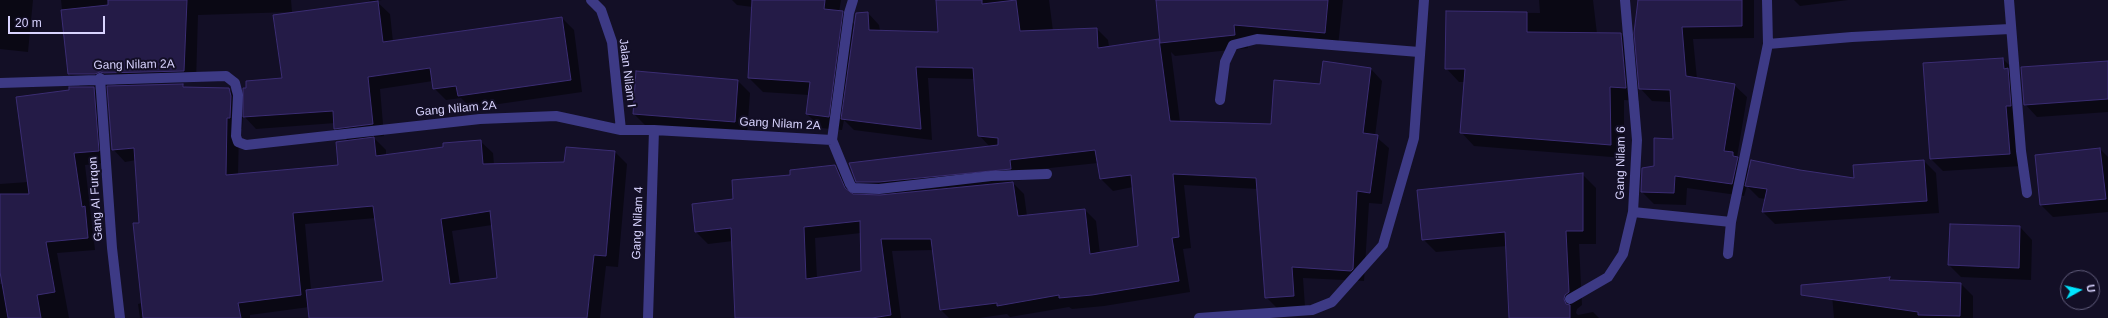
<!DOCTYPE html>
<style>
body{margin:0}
#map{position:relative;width:2108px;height:318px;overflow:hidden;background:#130f26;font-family:Arial,sans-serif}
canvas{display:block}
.north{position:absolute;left:2060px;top:270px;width:40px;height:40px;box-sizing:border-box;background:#130f26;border:1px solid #625e7d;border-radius:50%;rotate:82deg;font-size:11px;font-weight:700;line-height:16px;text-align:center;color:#d9d4ff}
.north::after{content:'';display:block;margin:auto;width:14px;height:18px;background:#00e5ff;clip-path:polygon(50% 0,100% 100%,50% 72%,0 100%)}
.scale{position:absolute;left:8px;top:16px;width:97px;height:18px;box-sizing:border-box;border:2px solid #d9d4ff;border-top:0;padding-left:5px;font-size:12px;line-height:14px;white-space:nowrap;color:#d9d4ff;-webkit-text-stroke:3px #130f26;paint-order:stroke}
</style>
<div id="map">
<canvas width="2108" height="318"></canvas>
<div class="north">U</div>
<div class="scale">20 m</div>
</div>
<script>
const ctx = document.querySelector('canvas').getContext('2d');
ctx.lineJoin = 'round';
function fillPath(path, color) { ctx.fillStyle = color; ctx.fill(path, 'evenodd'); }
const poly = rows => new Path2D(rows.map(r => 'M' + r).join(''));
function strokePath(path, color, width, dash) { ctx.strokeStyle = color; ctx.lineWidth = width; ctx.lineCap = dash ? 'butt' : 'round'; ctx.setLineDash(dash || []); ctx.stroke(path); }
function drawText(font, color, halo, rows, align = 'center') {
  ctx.font = font + ' Arial,sans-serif'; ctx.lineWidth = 4; ctx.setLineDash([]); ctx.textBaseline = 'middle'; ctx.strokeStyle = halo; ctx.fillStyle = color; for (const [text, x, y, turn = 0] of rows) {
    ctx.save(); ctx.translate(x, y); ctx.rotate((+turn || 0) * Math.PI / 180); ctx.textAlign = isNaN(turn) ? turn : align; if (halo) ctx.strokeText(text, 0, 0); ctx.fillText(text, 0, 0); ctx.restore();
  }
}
fillPath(poly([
 [0,0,33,0,28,52,0,49],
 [61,0,291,0,292,12,198,15,196,82,117,85,112,83,108,85,80,86,69,74],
 [369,0,382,0,376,1,390,14,393,42,562,18,574,30,582,92,471,108,461,98,446,100,434,88,433,81,380,89,384,136,373,137,386,150,386,155,480,141,493,153,494,165,565,163,615,152,627,164,618,267,606,266,600,318,310,318,309,307,250,315,250,318,140,318,138,304,142,303,140,224,136,160,125,162,113,149,108,87,183,85,186,88,229,89,241,101,243,110,283,79,372,3],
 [243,115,256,129,335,123,335,128,348,141,339,166,238,175,239,130,242,129],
 [376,218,384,282,311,290,305,224],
 [492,225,498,279,460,284,452,231],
 [732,0,841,0,839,12,842,12,855,25,868,13,879,25,880,31,939,33,937,0,1049,0,1053,31,1097,29,1108,40,1109,47,1159,40,1161,42,1157,0,1343,0,1338,46,1247,38,1248,48,1175,56,1171,52,1180,122,1272,125,1321,85,1371,69,1382,81,1375,136,1389,148,1382,204,1369,203,1364,281,1303,278,1305,307,1278,309,1266,297,1258,189,1184,185,1191,248,1183,249,1190,292,1104,306,1072,309,1069,307,1010,317,1007,314,979,318,949,318,941,310,933,250,892,251,901,318,736,318,733,241,708,244,696,232,693,205,734,200,791,175,835,166,847,178,854,196,880,196,893,194,869,193,857,181,990,147,979,135,975,79,928,78,932,140,854,130,844,120,842,130,821,128,807,114,809,95,763,92,749,78,753,7,737,5],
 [1098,163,1101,179,1113,191,1133,187,1139,247,1100,254,1096,221,1085,210,1027,216,1024,194,1011,181,1022,180,1021,171],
 [861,233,862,272,817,279,815,238],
 [1539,0,1593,0,1597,34,1621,34,1634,47,1639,101,1624,100,1624,158,1474,146,1461,132,1465,82,1459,82,1446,68,1447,12,1540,13],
 [1639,0,1754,0,1754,38,1693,39,1697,79,1734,85,1747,97,1737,157,1750,170,1800,171,1855,179,1924,161,1936,173,1939,213,1775,224,1763,212,1766,199,1759,198,1747,186,1744,196,1687,188,1686,205,1654,204,1642,192,1674,140,1671,102,1652,101,1640,88],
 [1794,0,1848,0,1800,6],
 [2003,59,2015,71,2021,166,1943,171,1931,159],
 [2108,62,2108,112,2037,117,2025,104],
 [738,81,750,93,747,134,646,126,634,114],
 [94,88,105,99,110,162,85,165,95,250,57,253,69,318,0,318,0,284,3,284,0,267,0,184,28,182],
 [2100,149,2108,157,2108,212,2053,217,2041,205],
 [1583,175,1596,188,1596,244,1579,244,1582,305,1577,309,1576,313,1578,315,1593,312,1599,318,1510,318,1507,246,1436,252,1423,239],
 [2020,227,2032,240,2031,280,1961,277,1949,265],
 [1889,278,1893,281,1961,284,1973,296,1973,318,1834,318,1831,283]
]), '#0007');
const building = poly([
 [108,0,187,0,184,71,104,73,100,72,95,74,68,74,61,10,108,5,108,0],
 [752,0,825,0,824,9,843,11,829,117,806,114,810,82,748,78,752,0],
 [936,0,982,0,982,4,1016,0,1020,31,1097,28,1098,48,1159,39,1170,121,1271,124,1274,80,1320,84,1323,61,1371,68,1363,133,1378,135,1370,193,1357,191,1353,269,1351,271,1292,267,1294,296,1265,298,1256,178,1173,174,1179,237,1172,238,1179,281,1092,295,1059,298,1059,295,997,306,997,303,940,310,931,239,881,239,891,315,872,318,735,318,731,228,695,232,692,204,733,199,732,180,790,175,790,170,835,165,845,188,853,194,880,195,1013,182,1018,216,1085,209,1090,254,1138,246,1131,175,1100,179,1095,150,1010,160,1011,169,879,182,856,182,849,163,998,145,998,138,978,136,973,68,916,67,921,129,841,119,856,13,868,12,869,30,938,32,936,0],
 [860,221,861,271,806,279,804,227,860,221],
 [1156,0,1328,0,1325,33,1234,25,1235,35,1160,43,1156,0],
 [1638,0,1742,0,1742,26,1682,27,1686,76,1735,84,1724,151,1733,152,1733,156,1738,157,1732,184,1675,176,1674,193,1641,192,1642,168,1654,166,1654,138,1673,139,1670,90,1639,89,1634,33,1638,0],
 [378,1,383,42,562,17,571,80,458,96,456,86,433,89,430,68,368,77,373,124,334,129,333,111,243,117,243,88,246,88,246,81,282,78,273,15,378,1],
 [1446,11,1527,12,1527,32,1621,33,1626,88,1610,87,1611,145,1460,133,1465,69,1445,69,1446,11],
 [2003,58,2004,69,2008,68,2011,106,2006,106,2010,154,1930,159,1923,63,2003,58],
 [2108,61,2108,99,2024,105,2021,67,2108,61],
 [636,71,738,80,735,122,633,114,636,71],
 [183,84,183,87,229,88,231,96,230,118,227,118,226,175,338,165,336,142,374,137,376,156,443,147,443,143,481,140,483,164,564,162,566,147,615,151,606,256,594,255,587,318,309,318,306,290,383,281,373,206,293,213,301,295,238,303,241,318,143,318,133,223,139,223,134,148,112,150,107,86,183,84],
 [490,211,497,278,450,284,441,219,490,211],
 [69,87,94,87,99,151,74,153,82,207,85,206,88,238,46,242,55,292,37,295,41,318,8,318,0,272,0,194,29,194,16,97,69,90,69,87],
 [2100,148,2106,199,2040,205,2035,155,2100,148],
 [1751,160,1800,170,1854,178,1853,165,1924,160,1927,201,1762,212,1767,189,1745,186,1751,160],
 [1583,173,1583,231,1566,231,1569,292,1565,295,1564,299,1566,304,1570,305,1570,318,1509,318,1505,232,1422,240,1417,190,1583,173],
 [1950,224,2020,226,2019,268,1948,265,1950,224],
 [1890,277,1889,280,1961,283,1960,316,1918,315,1918,312,1801,295,1801,285,1890,277]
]);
fillPath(building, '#241b47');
strokePath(building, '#3b2d73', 1);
strokePath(poly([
 [591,0,601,10,612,42,621,130],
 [2009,0,2021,151,2027,193],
 [1768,44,1852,37,2010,29],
 [100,78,112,248,120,318],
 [0,83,226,76,235,83,238,95,236,136,238,142,246,145,480,119,556,116,621,130,654,130,832,140,849,13,853,0],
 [1220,100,1225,62,1233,45,1257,39,1419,52],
 [832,140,850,184,853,188,879,189,991,176,1047,174],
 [1633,212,1731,222],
 [1728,254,1731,222,1768,44,1767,0],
 [1570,299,1608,277,1623,254,1633,212,1637,140,1625,0],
 [648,318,654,130],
 [1199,318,1312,310,1332,302,1383,245,1414,138,1424,0]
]), '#3d3a85', 10);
drawText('12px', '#d9d4ff', '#130f26', [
 ["Gang Nilam 2A",134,65,-1],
 ["Jalan Nilam I",627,73,83],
 ["Gang Nilam 2A",456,109,-5],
 ["Gang Nilam 2A",780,124,3],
 ["Gang Nilam 6",1621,163,-89],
 ["Gang Al Furqon",96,199,-94],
 ["Gang Nilam 4",638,223,-88]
]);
</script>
